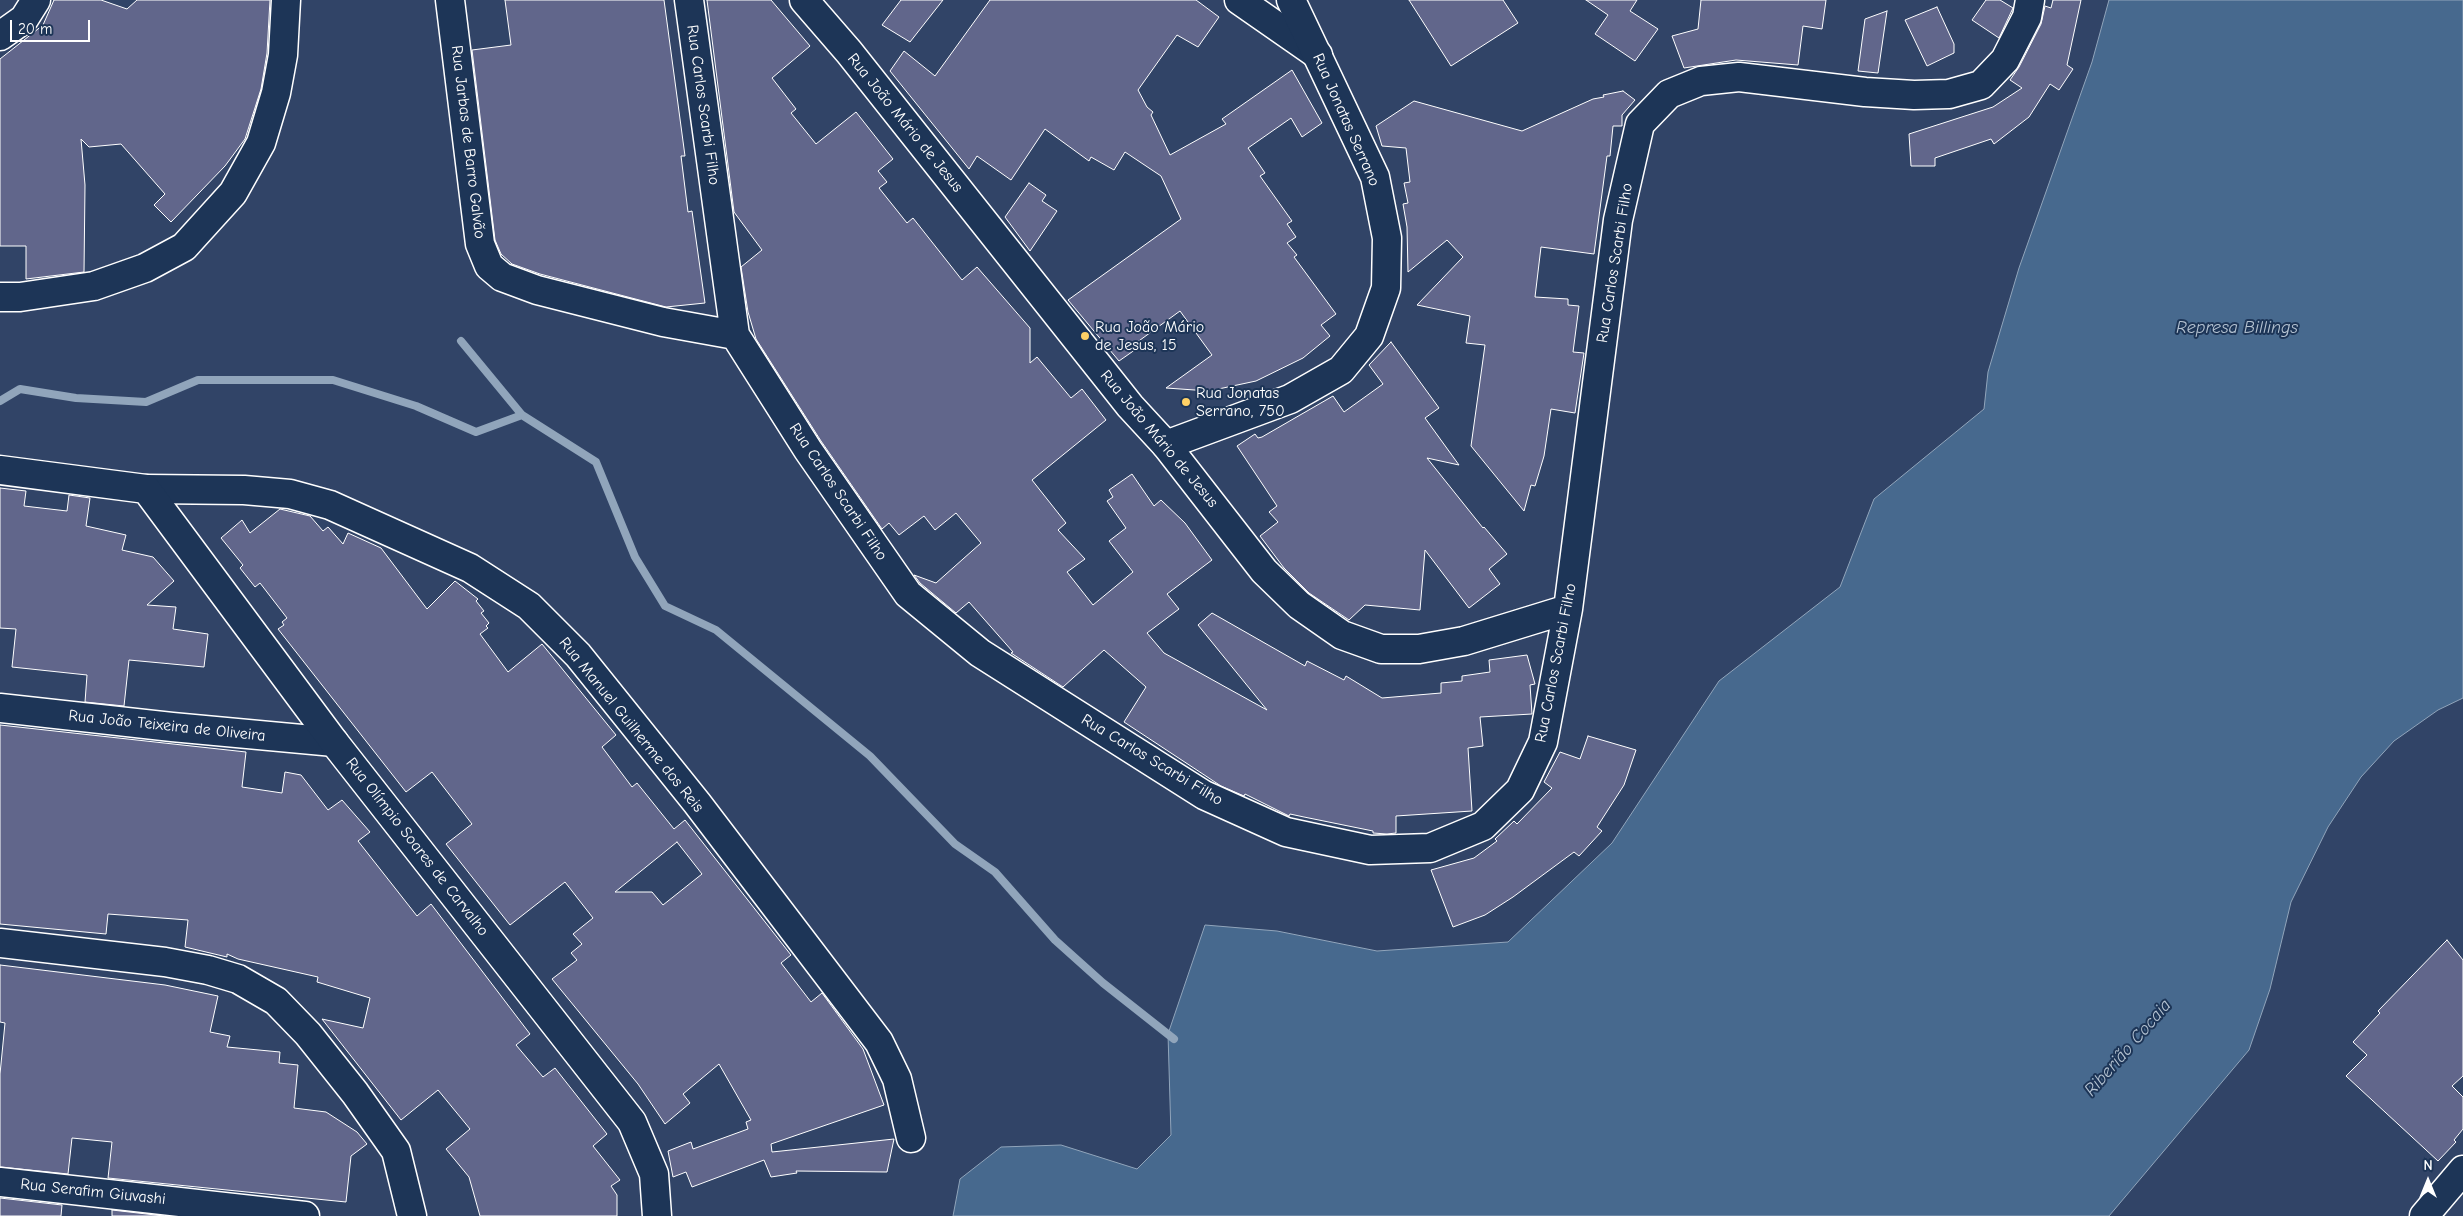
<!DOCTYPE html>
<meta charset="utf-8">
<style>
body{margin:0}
#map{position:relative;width:2463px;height:1216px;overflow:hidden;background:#314467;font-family:"Comic Neue",sans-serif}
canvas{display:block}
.north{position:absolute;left:2403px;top:1156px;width:50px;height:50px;-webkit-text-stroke:4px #1d3557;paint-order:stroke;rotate:0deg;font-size:14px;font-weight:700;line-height:20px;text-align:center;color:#fff}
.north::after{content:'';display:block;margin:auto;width:18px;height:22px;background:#fff;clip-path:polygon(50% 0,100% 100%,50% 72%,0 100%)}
.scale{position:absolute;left:10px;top:20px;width:80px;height:22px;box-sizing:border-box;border:2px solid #fff;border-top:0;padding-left:6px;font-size:15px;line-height:18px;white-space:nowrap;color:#fff;-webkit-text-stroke:4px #1d3557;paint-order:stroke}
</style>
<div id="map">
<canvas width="2463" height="1216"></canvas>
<div class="north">N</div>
<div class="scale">20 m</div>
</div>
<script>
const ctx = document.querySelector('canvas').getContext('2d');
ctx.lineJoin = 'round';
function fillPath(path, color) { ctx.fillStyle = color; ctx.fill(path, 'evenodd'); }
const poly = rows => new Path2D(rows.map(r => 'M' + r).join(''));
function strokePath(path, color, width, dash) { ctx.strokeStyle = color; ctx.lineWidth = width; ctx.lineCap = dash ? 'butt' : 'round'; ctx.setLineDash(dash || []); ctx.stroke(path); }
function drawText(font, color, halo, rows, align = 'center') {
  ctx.font = font + ' "Comic Neue",sans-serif'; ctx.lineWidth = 4; ctx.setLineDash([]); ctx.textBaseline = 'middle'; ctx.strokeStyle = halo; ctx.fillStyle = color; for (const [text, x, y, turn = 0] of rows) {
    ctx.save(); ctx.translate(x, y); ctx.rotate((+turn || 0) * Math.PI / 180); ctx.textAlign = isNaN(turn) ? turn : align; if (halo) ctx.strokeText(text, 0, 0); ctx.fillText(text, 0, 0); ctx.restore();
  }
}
const water = poly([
 [2109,0,2463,0,2463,698,2438,710,2394,741,2361,777,2328,827,2291,902,2270,989,2249,1050,2109,1216,953,1216,960,1179,1001,1147,1061,1145,1137,1169,1171,1135,1168,1034,1205,925,1277,931,1377,951,1508,942,1612,843,1719,681,1840,587,1874,499,1984,409,1988,372,2019,268,2092,62,2109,0]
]);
fillPath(water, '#47698e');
strokePath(water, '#91a5bb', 1);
strokePath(poly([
 [461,341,522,415,596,462,635,557,665,606,716,630,870,756,955,844,995,872,1055,940,1103,983,1174,1039],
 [0,401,20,389,76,398,146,402,198,380,333,380,416,406,476,432,522,415]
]), '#91a5bb', 8);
const building = poly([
 [54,0,101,0,127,9,137,0,270,0,267,53,261,89,245,139,225,166,171,222,154,205,165,194,121,144,89,147,81,139,85,185,84,272,26,279,26,246,0,246,0,59,43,25,54,0],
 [505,0,664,0,685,156,681,156,688,212,692,211,705,303,666,307,540,274,512,264,501,254,495,240,472,50,511,45,505,0],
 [707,0,771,0,810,46,772,78,796,109,791,113,816,144,856,112,893,159,878,171,887,182,879,188,907,223,913,218,962,280,977,267,1030,328,1030,363,1037,357,1071,398,1082,389,1106,420,1032,480,1066,523,1058,530,1085,559,1067,572,1093,605,1133,572,1109,541,1126,528,1107,501,1113,497,1109,490,1132,474,1154,506,1161,500,1185,523,1212,560,1167,594,1179,609,1147,633,1164,653,1267,710,1198,625,1212,613,1305,666,1307,661,1344,680,1346,676,1382,698,1441,693,1441,683,1462,681,1462,676,1490,672,1489,660,1527,655,1535,684,1530,685,1532,714,1480,717,1483,746,1468,748,1472,811,1396,816,1396,833,1387,834,1373,833,1373,831,1304,817,1290,814,1289,816,1245,794,1244,796,1221,786,1124,722,1146,687,1104,650,1063,687,1011,653,1013,652,969,602,956,613,920,583,914,575,936,583,981,543,956,513,935,530,924,516,899,535,889,523,882,529,821,441,756,339,748,312,741,267,762,250,734,212,707,0],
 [901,0,943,0,910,42,882,25,901,0],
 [990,0,1196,0,1219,17,1198,47,1177,35,1138,90,1147,107,1153,112,1151,115,1170,155,1226,124,1222,119,1292,70,1322,123,1302,137,1291,118,1248,148,1265,173,1260,176,1292,221,1287,224,1296,237,1287,243,1297,255,1294,257,1336,314,1321,325,1330,336,1303,358,1256,381,1209,391,1166,388,1212,355,1180,311,1136,343,1139,347,1119,361,1068,300,1181,219,1161,176,1125,152,1114,170,1091,157,1089,161,1045,129,1011,180,977,156,969,169,890,71,904,51,935,76,990,0],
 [1409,0,1503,0,1518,23,1451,66,1409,0],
 [1586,0,1637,0,1630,11,1658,29,1635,61,1595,34,1608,15,1586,0],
 [1701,0,1826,0,1822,29,1803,26,1798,65,1736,60,1684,68,1672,36,1698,29,1701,0],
 [1986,0,2000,0,2013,8,1999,38,1972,20,1986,0],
 [2053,0,2081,0,2067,65,2073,69,2059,90,2050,84,2029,117,1994,144,1991,139,1935,158,1935,166,1911,166,1909,134,1993,107,2022,88,2010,80,2019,67,2041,24,2045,6,2051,8,2053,0],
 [1937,7,1954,44,1954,53,1927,66,1905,20,1937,7],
 [1887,11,1878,73,1858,71,1865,19,1887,11],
 [1623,91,1635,100,1622,115,1622,126,1613,126,1610,156,1607,156,1594,254,1541,247,1535,297,1568,299,1568,305,1579,306,1573,352,1584,353,1575,413,1551,409,1544,456,1535,486,1531,485,1524,511,1471,446,1485,345,1466,343,1470,316,1417,305,1463,257,1447,240,1408,272,1407,227,1403,204,1408,203,1404,183,1410,182,1406,148,1382,146,1376,126,1414,101,1522,131,1593,99,1604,97,1603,95,1623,91],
 [1029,183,1046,195,1042,201,1057,211,1030,251,1005,217,1029,183],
 [1391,342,1439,408,1425,418,1459,465,1427,458,1483,528,1484,527,1507,554,1489,569,1500,584,1469,608,1425,550,1420,610,1365,605,1349,620,1309,593,1284,568,1260,536,1278,522,1269,512,1277,506,1237,446,1255,434,1258,438,1262,437,1333,396,1344,412,1383,384,1369,365,1391,342],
 [0,488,26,491,24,506,67,511,69,495,90,498,86,526,126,535,122,550,153,557,174,581,147,605,176,607,173,629,208,634,204,667,129,660,124,706,85,702,87,675,12,667,16,629,0,628,0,488],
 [280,509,310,516,323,531,328,527,343,544,348,533,381,548,427,609,455,581,478,599,476,601,484,611,481,613,489,623,486,626,488,628,480,634,508,672,542,644,616,735,602,747,632,787,637,783,674,829,685,820,791,955,781,963,811,1002,822,993,863,1049,884,1105,771,1144,772,1152,894,1139,887,1172,796,1171,797,1173,771,1177,764,1160,692,1187,686,1172,673,1177,668,1151,691,1142,693,1149,748,1129,746,1122,751,1120,719,1064,683,1094,690,1103,665,1124,638,1084,552,979,577,960,571,953,582,944,573,934,593,918,565,882,510,925,446,844,472,824,432,772,406,792,278,629,284,625,282,622,287,618,260,583,255,587,240,568,243,565,221,538,242,520,250,533,280,509],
 [677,842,702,874,663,905,652,892,615,892,677,842],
 [0,725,246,752,242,787,282,793,285,772,301,775,328,810,342,800,370,832,358,841,417,916,431,904,530,1034,516,1045,543,1077,555,1068,607,1134,593,1146,620,1180,611,1186,617,1195,617,1216,480,1216,469,1177,446,1149,470,1129,438,1090,401,1120,322,1019,363,1028,370,998,317,982,318,977,238,959,227,954,227,957,185,947,188,920,108,914,106,934,0,924,0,725],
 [1588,736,1636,750,1624,785,1597,827,1602,831,1579,856,1574,852,1513,897,1485,915,1453,927,1431,870,1474,858,1497,841,1495,839,1514,821,1517,824,1552,788,1544,782,1560,752,1580,759,1588,736],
 [2447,940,2463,960,2463,1076,2452,1086,2463,1097,2463,1129,2454,1140,2456,1142,2438,1161,2346,1076,2367,1055,2353,1042,2380,1013,2378,1011,2447,940],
 [0,965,165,985,218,996,210,1032,230,1036,227,1047,280,1052,279,1063,298,1065,294,1108,326,1112,357,1132,367,1144,351,1156,346,1202,108,1178,112,1142,72,1138,68,1174,0,1167,0,1074,5,1023,0,1022,0,965],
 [0,1198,62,1205,61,1216,0,1216,0,1198],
 [112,1210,164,1216,112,1216,112,1210]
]);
fillPath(building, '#61668b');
strokePath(building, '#fff', 1);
const street = poly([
 [450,0,480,244,489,266,502,277,537,290,663,322,735,335],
 [689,0,735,335,808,450,908,594,980,653,1204,795,1286,832,1370,850,1430,848,1483,826,1520,790,1543,742,1568,609,1618,220,1640,124,1669,94,1701,81,1739,77,1865,92,1914,95,1949,94,1981,85,2005,60,2027,17,2030,0],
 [1239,0,1318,55],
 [0,36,24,19,36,0],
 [1166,445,1264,571,1299,605,1342,635,1381,649,1419,649,1464,641,1568,609],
 [146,489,244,490,290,494,330,505,470,568,529,606,578,655,697,803,879,1042,897,1079,911,1138],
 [0,708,172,727,334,742],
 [0,943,165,962,208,970,238,979,276,1001,308,1034,355,1093,396,1151,412,1216],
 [0,1182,305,1216],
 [2424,1216,2463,1170]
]);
const secondary = poly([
 [804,0,849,52,1130,406,1166,445,1290,399,1341,370,1369,336,1386,288,1387,238,1375,177,1291,0],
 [0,297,20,297,94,286,145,268,184,247,233,193,261,143,276,93,283,55,286,0],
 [0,470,146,489,334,742,632,1122,654,1174,657,1216]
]);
strokePath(street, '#fff', 31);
strokePath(secondary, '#fff', 31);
strokePath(street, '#1d3557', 28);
strokePath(secondary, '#1d3557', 28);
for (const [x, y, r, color] of [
 [1085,336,5,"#ffd166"],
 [1186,402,5,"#ffd166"]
]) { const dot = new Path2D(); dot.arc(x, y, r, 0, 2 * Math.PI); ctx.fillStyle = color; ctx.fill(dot); strokePath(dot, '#1d3557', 2); }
drawText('16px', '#fff', '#1d3557', [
 ["Rua Carlos Scarbi Filho",703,105,82],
 ["Rua Jonatas Serrano",1346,120,66],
 ["Rua João Mário de Jesus",905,123,51],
 ["Rua Jarbas de Barro Galvão",468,142,83],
 ["Rua Carlos Scarbi Filho",1615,263,-81],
 ["Rua João Mário de Jesus",1159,439,50],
 ["Rua Carlos Scarbi Filho",838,492,56],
 ["Rua Carlos Scarbi Filho",1556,663,-79],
 ["Rua Manuel Guilherme dos Reis",631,725,51],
 ["Rua João Teixeira de Oliveira",167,726,6],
 ["Rua Carlos Scarbi Filho",1152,760,31],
 ["Rua Olímpio Soares de Carvalho",417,847,52],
 ["Rua Serafim Giuvashi",93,1192,6]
]);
drawText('16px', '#fff', '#1d3557', [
 ["Rua João Mário",1095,327],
 ["de Jesus, 15",1095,345],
 ["Rua Jonatas",1196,393],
 ["Serrano, 750",1196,411]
], 'left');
drawText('italic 18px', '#b5c3d2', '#1d3557', [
 ["Represa Billings",2237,328],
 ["Riberião Cocaia",2128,1048,-49]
]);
</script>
